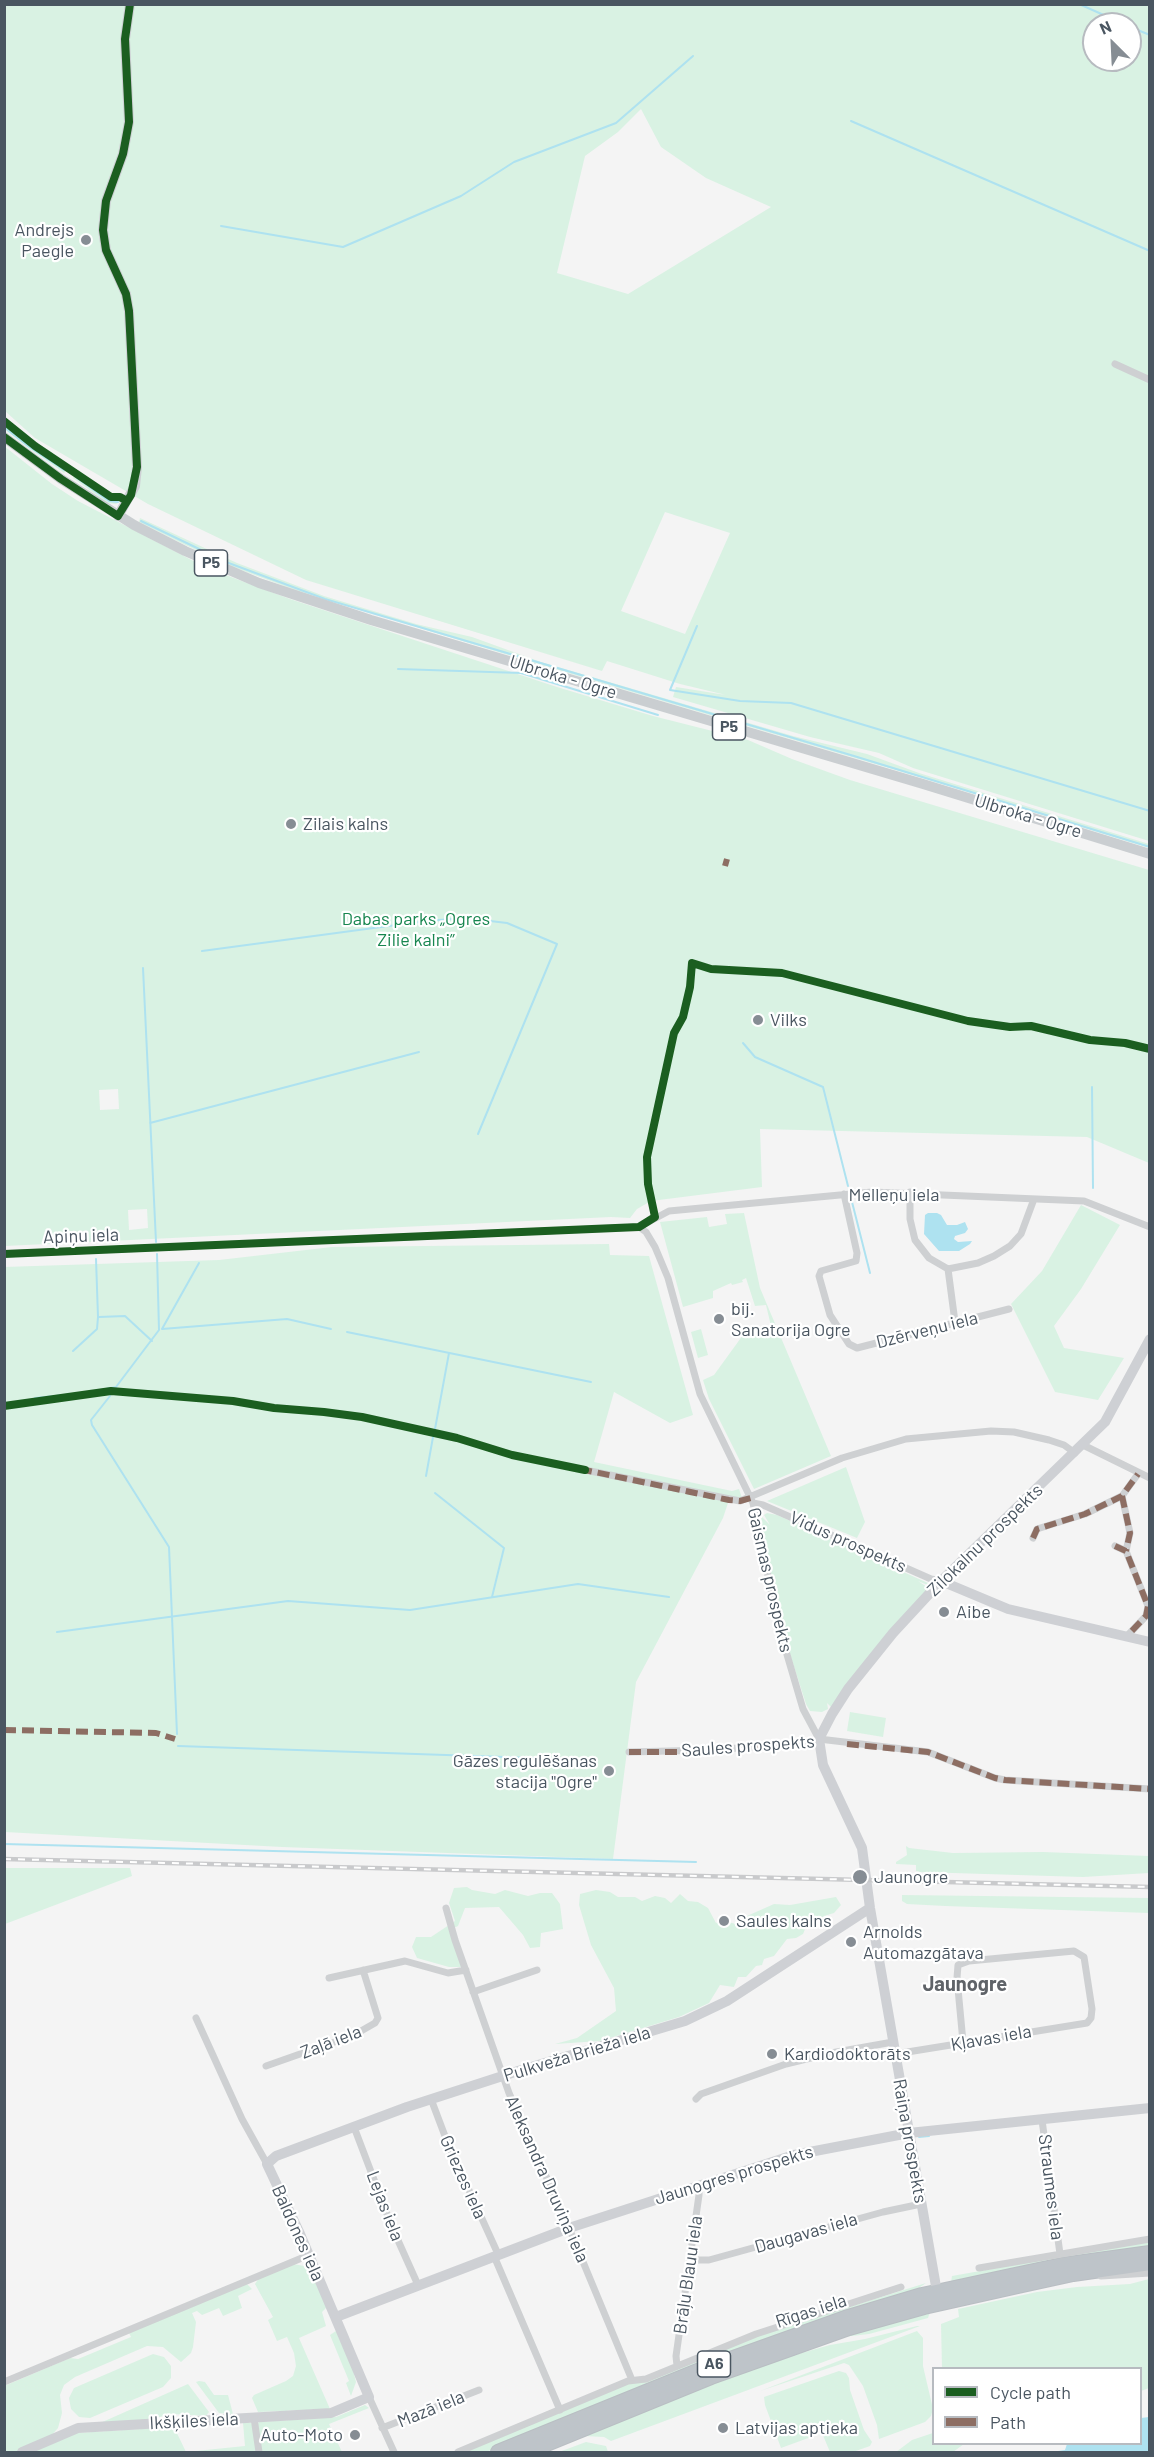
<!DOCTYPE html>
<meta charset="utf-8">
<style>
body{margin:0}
#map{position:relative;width:1154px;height:2457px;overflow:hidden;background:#f4f4f4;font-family:Barlow,sans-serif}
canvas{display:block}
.frame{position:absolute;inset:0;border:6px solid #4a5661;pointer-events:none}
.legend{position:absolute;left:932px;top:2367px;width:210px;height:78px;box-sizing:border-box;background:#fff;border:2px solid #b7bbc0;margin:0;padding:8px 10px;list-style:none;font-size:18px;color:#4a5661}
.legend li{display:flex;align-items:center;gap:12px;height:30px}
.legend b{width:30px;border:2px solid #b7bbc0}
.north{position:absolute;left:1082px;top:12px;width:60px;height:60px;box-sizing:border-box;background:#fff;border:2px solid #b7bbc0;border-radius:50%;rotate:336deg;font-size:16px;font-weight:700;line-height:24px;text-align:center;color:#4a5661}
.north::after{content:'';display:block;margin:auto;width:21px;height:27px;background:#868d94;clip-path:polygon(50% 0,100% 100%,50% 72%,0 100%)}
</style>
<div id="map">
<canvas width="1154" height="2457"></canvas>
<div class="frame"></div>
<ul class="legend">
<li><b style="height:8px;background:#1b5e20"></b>Cycle path</li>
<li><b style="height:8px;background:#8d6e63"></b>Path</li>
</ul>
<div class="north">N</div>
</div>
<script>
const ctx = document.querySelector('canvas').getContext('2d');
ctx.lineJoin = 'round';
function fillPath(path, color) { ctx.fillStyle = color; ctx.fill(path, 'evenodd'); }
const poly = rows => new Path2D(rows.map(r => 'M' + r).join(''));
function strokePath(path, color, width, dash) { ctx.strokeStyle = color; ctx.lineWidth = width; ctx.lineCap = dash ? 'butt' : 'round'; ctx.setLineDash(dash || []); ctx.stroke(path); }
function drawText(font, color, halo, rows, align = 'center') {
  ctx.font = font + ' Barlow,sans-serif'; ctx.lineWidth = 4.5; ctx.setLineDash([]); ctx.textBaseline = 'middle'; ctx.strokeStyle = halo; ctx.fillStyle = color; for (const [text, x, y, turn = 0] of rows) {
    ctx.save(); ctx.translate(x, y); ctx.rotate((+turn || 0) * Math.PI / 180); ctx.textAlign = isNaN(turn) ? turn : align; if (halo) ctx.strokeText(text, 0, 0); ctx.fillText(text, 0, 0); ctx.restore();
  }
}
fillPath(poly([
 [5,5,1149,5,1149,841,913,768,879,753,810,737,673,697,676,687,726,695,680,684,607,661,602,671,306,580,148,504,35,438,5,411],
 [1094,24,1130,24,1130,60,1094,60],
 [641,109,661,147,706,178,771,207,628,294,557,273,585,156,618,132],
 [665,512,730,533,685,634,621,611],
 [4,424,29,443,72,471,72,475,66,471,64,473,27,447,5,430],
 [4,446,52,484,78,501,207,568,290,599,557,687,653,716,748,740,792,759,850,780,1149,870,1149,1163,1087,1137,760,1129,762,1187,651,1201,637,1209,630,1218,611,1217,5,1246],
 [118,1089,119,1109,100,1110,99,1090],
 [147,1209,148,1228,129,1230,128,1210],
 [75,475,111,499,123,500,116,504,107,503,73,478],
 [140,518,237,563,324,596,416,624,472,637,541,662,793,736,867,754,919,773,1149,844,1149,848,919,777,541,665,295,590,233,567,181,543,139,522],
 [1081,1205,1120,1225,1081,1289,1054,1326,1064,1348,1124,1358,1098,1400,1055,1392,1011,1304,1042,1271],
 [744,1213,760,1288,831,1456,754,1489,709,1399,703,1380,714,1375,743,1335,771,1326,766,1305,755,1306,746,1278,742,1280,743,1282,732,1285,731,1283,713,1291,713,1298,683,1307,660,1222,707,1217,709,1227,727,1224,725,1214],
 [609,1244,610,1255,649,1256,693,1415,670,1423,614,1392,594,1462,732,1491,739,1489,743,1501,728,1503,723,1518,636,1682,613,1859,282,1847,5,1832,4,1267,219,1260,332,1247],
 [701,1329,708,1355,698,1358,691,1332],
 [846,1467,865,1522,857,1538,767,1501],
 [767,1513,777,1515,930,1584,930,1586,918,1581,930,1589,831,1707,827,1703,828,1709,822,1712,810,1711,806,1704,781,1626,760,1522,762,1517,770,1525,764,1515],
 [850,1712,886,1718,883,1737,847,1731],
 [906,1846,909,1848,953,1853,1043,1852,1149,1856,1149,1873,1083,1877,920,1872,916,1871,916,1865,896,1864,896,1862,907,1855],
 [5,1868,130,1868,132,1876,5,1924],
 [467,1887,472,1890,495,1894,505,1890,528,1896,540,1893,552,1893,560,1904,563,1929,541,1933,540,1947,530,1948,523,1935,499,1907,465,1908,458,1926,449,1930,462,1967,449,1967,417,1958,412,1947,416,1937,431,1937,455,1921,449,1903,454,1888],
 [596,1890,610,1892,618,1897,635,1897,642,1901,655,1896,665,1898,671,1903,680,1894,688,1901,698,1902,708,1908,716,1923,724,1921,736,1924,747,1916,774,1904,790,1905,836,1897,841,1905,834,1913,824,1916,816,1923,806,1927,803,1934,796,1938,787,1939,774,1956,764,1959,762,1965,756,1966,746,1977,738,1977,734,1987,720,1985,709,2003,679,2017,600,2041,555,2044,577,2038,616,2011,614,1988,591,1945,579,1905,580,1894],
 [902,1895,1149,1898,1149,1913,945,1906,907,1904,902,1901],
 [1149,2241,1149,2246,1089,2255,951,2283,952,2276],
 [293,2264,310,2267,327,2307,322,2312,326,2326,299,2338,330,2409,258,2412,252,2398,254,2395,286,2381,293,2376,296,2366,294,2353,287,2337,277,2341,268,2320,273,2317,255,2284,259,2278],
 [1149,2279,1149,2388,1141,2391,1140,2368,942,2368,941,2324,959,2317,958,2309,1037,2292,1077,2287,1130,2284],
 [926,2283,910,2294,616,2398,486,2452,463,2452,627,2384,766,2333],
 [247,2284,252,2289,238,2296,242,2308,223,2316,219,2308,202,2315,197,2311,192,2313,196,2322,193,2347,191,2353,181,2362,163,2347,147,2346,75,2377,64,2385,60,2395,62,2413,58,2428,51,2436,15,2452,5,2452,4,2386,70,2358,78,2359,131,2337,129,2333],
 [930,2312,928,2318,906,2324,869,2334,843,2337],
 [917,2326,920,2326,611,2441,604,2437,584,2436,759,2365,830,2345,865,2339],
 [336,2331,353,2370,356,2382,351,2396,346,2383,349,2381,330,2335],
 [917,2331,923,2338,923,2366,933,2409,931,2416,925,2422,879,2439,877,2425,863,2386,849,2365,844,2363,760,2391],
 [153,2354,164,2357,171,2366,171,2378,163,2387,90,2418,79,2417,71,2409,69,2398,74,2388],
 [839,2371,846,2373,849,2378,850,2390,864,2430,872,2442,870,2446,853,2452,830,2452,822,2433,781,2448,765,2405,764,2397],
 [199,2381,205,2382,214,2395,228,2395,233,2414,219,2413,196,2382],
 [188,2384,209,2412,206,2416,173,2414,146,2420,98,2424],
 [365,2405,369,2408,329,2424,342,2452,261,2452,257,2425,259,2422,336,2417],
 [243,2423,251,2423,253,2426,257,2452,30,2452,76,2433,174,2427,186,2452,245,2446],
 [933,2433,934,2444,964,2444,953,2452,896,2452,912,2440],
 [586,2442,606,2446,608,2452,559,2452]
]), '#d9f2e3');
fillPath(poly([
 [928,1213,937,1213,941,1215,947,1225,957,1225,965,1222,968,1229,965,1233,955,1236,954,1239,958,1242,972,1241,970,1244,959,1251,939,1251,924,1234,925,1215],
 [1149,2417,1149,2452,1051,2452,1065,2450,1067,2444,1140,2444,1141,2418]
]), '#aee2f0');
strokePath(poly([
 [1079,4,1124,24],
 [1130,27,1150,35],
 [851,121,1150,251],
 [221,226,343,247,461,196,514,162,616,123,693,56],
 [4,427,28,446,64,470],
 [77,478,109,501,118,502],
 [141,521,226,562,325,599,854,756,1150,847],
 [697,626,670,690,740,701,791,703,1150,811],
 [398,669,521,673,658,715],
 [202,951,426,921,465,918,507,923,557,944,478,1134],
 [143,968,156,1242],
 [743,1043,755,1057,823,1087,848,1186],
 [1092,1087,1093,1188],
 [150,1123,419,1052],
 [851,1198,870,1273],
 [99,1317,125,1316,152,1341],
 [162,1329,287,1319,331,1329],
 [162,1329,199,1263],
 [347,1332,591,1382],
 [73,1351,97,1329,98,1317,96,1259],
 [110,1396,91,1420,92,1425,169,1547,177,1734],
 [35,1398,85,1393,116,1387,159,1330,157,1254],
 [435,1429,449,1353],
 [426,1476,433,1437],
 [435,1493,504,1548,492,1597],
 [57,1632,288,1601,410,1610,578,1584,669,1597],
 [178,1746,565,1759],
 [4,1844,696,1862],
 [919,2137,929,2136]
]), '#aee2f0', 2);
const highway = poly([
 [498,2452,705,2368,845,2318,922,2295,1015,2275,1062,2265,1150,2253],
 [527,2452,711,2377,849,2328,924,2307,1018,2286,1073,2274,1150,2263]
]);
strokePath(highway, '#b9bec3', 16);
strokePath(poly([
 [1115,364,1150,380],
 [910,1192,910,1219,915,1240,929,1258,948,1269,978,1263,994,1256,1010,1246,1021,1234,1034,1199],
 [844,1194,857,1253,856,1261,821,1271,819,1276,830,1315,849,1344,857,1348,1009,1309],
 [639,1227,646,1232,655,1247,668,1278,700,1394,753,1503,778,1624,803,1709,819,1739],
 [639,1227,669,1211,872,1192,1084,1201,1150,1227],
 [4,1254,639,1227],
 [948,1269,955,1322],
 [1083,1445,1150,1478],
 [585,1470,740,1501,842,1458,906,1439,991,1431,1014,1432,1049,1440,1064,1445,1075,1453],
 [1122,1496,1130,1533,1126,1551],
 [753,1503,763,1505,931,1579,941,1581],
 [1033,1538,1037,1529,1085,1514,1122,1496,1138,1474],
 [1115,1546,1126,1551,1148,1606,1146,1616,1128,1635],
 [629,1752,710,1750,807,1743,819,1739,928,1752,995,1778,1005,1780,1150,1789],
 [446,1908,455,1940,509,2093,569,2228,632,2380],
 [329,1978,405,1961,448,1973,466,1970],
 [473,1992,537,1970],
 [196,2018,242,2119,267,2164],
 [895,2054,1087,2023,1091,2018,1092,2009,1084,1957,1074,1951,969,1961,958,1965,957,1978,963,2042],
 [266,2066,354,2035,375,2023,378,2018,363,1970],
 [431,2099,448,2144,498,2254],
 [696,2099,701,2094,786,2064,831,2053,893,2042],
 [1042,2120,1060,2254],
 [354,2127,392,2227,418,2285],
 [494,2256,560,2410],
 [690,2260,709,2260,883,2212,921,2204],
 [979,2268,1150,2239],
 [1101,2276,1150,2273],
 [677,2366,676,2356,699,2195,699,2185],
 [4,2382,309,2255],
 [369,2397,394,2452],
 [254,2418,259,2452],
 [382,2428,479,2390],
 [458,2452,628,2381,646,2379,756,2334,901,2287]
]), '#ced0d2', 7);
strokePath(poly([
 [118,516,135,486,137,467,129,311,126,294,106,250,103,230,106,201,123,154,129,122,125,39,130,4],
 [941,1581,1008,1609,1150,1642],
 [938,2298,870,1908,862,1848,823,1765,819,1739,832,1714,848,1689,893,1633,941,1581,1105,1422,1150,1339],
 [336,2317,569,2228,794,2155,909,2133,1150,2108],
 [22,2452,78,2428,331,2413,369,2397,300,2234,267,2164,276,2156,407,2107,518,2071,685,2021,727,2001,870,1908]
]), '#ced0d4', 10);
strokePath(poly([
 [4,437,61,479,134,525,185,551,259,583,371,620,923,784,1150,854]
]), '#caced1', 10);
strokePath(highway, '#bec4c9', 14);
const rail = poly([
 [4,1859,1150,1887]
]);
strokePath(rail, '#c9cacc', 4.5);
strokePath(rail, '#fff', 2, [7]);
strokePath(poly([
 [725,866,727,859],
 [580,1469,729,1500,740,1501,751,1498],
 [1122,1496,1130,1533,1126,1551],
 [1033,1538,1037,1529,1085,1514,1122,1496,1138,1474],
 [1115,1546,1126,1551,1148,1606,1146,1616,1128,1635],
 [4,1730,156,1733,175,1739],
 [847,1744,928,1752,995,1778,1005,1780,1150,1789],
 [629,1752,680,1752,784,1745]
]), '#8d6e63', 6, [12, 6]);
strokePath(poly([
 [4,421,35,446,111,497,120,497,127,501],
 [4,437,61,479,118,516,131,495,137,467,129,311,126,294,106,250,103,230,106,201,123,154,129,122,125,39,130,4],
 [4,1254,639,1227,655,1217,648,1184,647,1157,674,1033,683,1017,690,987,692,963,711,969,782,973,968,1021,1010,1027,1031,1026,1090,1040,1125,1043,1150,1049],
 [4,1406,111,1391,233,1401,274,1408,324,1412,362,1417,457,1438,512,1455,585,1470]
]), '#1b5e20', 8);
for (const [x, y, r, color] of [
 [86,240,6,"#868d94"],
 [291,824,6,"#868d94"],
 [758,1020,6,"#868d94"],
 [719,1319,6,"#868d94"],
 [944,1612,6,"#868d94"],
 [609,1771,6,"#868d94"],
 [860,1877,8,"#868d94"],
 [724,1921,6,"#868d94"],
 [851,1942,6,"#868d94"],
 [772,2054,6,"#868d94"],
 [723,2428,6,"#868d94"],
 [355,2435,6,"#868d94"]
]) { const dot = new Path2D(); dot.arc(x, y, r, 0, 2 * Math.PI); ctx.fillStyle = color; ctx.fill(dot); strokePath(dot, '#fff', 2); }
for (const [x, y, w] of [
 [211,563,33],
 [729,727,33],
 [714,2364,33]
]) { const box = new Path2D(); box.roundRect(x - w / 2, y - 13, w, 26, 4.5); ctx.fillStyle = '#fff'; ctx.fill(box); strokePath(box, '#4a5661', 1.5); }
drawText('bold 16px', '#4a5661', null, [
 ["P5",211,563],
 ["P5",729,727],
 ["A6",714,2364]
]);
drawText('18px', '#4a5661', '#fff', [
 ["Andrejs",74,230,"right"],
 ["Paegle",74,251,"right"],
 ["Zilais kalns",303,824],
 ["Vilks",770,1020],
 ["bij.",731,1309],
 ["Sanatorija Ogre",731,1330],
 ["Aibe",956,1612],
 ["Gāzes regulēšanas",597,1761,"right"],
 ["stacija \"Ogre\"",597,1782,"right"],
 ["Jaunogre",874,1877],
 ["Saules kalns",736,1921],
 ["Arnolds",863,1932],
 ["Automazgātava",863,1953],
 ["Kardiodoktorāts",784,2054],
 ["Latvijas aptieka",735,2428],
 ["Auto-Moto",343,2435,"right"]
], 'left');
drawText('18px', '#4a5661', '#fff', [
 ["Ulbroka - Ogre",563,677,17],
 ["Ulbroka - Ogre",1028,816,17],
 ["Melleņu iela",894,1195],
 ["Apiņu iela",81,1236,-2],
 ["Dzērveņu iela",927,1330,-14],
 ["Zilokalnu prospekts",985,1540,-44],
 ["Vidus prospekts",848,1542,24],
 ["Gaismas prospekts",770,1580,77],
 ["Saules prospekts",748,1746,-4],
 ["Kļavas iela",991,2038,-10],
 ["Zaļā iela",331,2042,-21],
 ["Pulkveža Brieža iela",577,2054,-17],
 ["Raiņa prospekts",910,2141,80],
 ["Jaunogres prospekts",734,2175,-17],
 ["Griezes iela",463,2177,66],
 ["Aleksandra Druviņa iela",547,2179,66],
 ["Straumes iela",1051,2187,83],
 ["Lejas iela",385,2206,69],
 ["Baldones iela",298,2233,66],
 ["Daugavas iela",806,2233,-16],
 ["Brāļu Blauu iela",688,2275,-82],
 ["Rīgas iela",811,2311,-18],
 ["Mazā iela",431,2409,-22],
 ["Ikšķiles iela",194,2421,-3]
]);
drawText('18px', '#17864f', '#fff', [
 ["Dabas parks „Ogres",416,919],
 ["Zilie kalni”",416,940]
]);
drawText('bold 20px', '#5f6368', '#fff', [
 ["Jaunogre",965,1984]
]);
</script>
